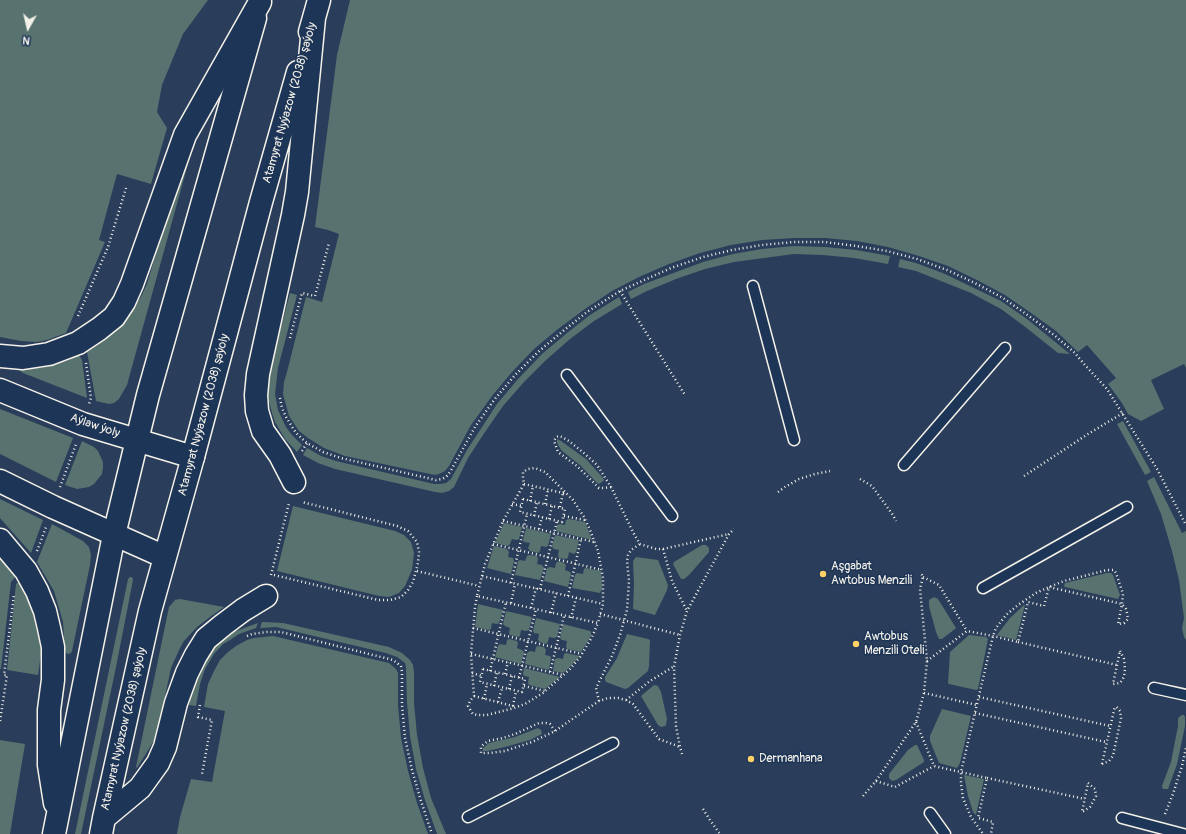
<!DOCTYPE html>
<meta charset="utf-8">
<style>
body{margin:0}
#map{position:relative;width:1186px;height:834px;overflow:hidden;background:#2a3e5b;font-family:Pangolin,sans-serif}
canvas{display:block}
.north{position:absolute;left:8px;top:8px;width:40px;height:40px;-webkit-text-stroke:3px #1d3557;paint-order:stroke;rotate:188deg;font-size:11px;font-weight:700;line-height:16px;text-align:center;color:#f4f1e8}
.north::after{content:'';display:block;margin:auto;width:14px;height:18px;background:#f4f1e8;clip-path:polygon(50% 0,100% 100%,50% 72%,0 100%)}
</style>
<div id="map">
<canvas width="1186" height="834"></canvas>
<div class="north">N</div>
</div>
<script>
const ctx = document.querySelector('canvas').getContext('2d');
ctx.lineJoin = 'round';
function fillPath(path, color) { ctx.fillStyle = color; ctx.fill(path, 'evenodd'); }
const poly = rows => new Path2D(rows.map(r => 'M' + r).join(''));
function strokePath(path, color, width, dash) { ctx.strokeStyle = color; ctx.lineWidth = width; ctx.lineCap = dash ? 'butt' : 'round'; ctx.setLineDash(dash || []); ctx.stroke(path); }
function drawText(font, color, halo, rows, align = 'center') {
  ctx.font = font + ' Pangolin,sans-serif'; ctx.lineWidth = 3; ctx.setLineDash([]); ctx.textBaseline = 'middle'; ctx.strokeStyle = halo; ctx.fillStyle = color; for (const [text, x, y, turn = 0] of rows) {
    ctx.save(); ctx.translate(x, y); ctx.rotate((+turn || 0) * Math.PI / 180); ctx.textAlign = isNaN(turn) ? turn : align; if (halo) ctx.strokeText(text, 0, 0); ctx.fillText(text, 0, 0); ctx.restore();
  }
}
fillPath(poly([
 [0,0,208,0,183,34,162,85,157,112,167,128,151,184,117,174,99,240,105,242,66,333,47,340,37,342,21,341,0,337],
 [350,0,1186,0,1186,368,1184,364,1151,380,1164,409,1141,421,1128,414,1122,403,1108,384,1116,378,1087,345,1078,352,1056,331,1031,313,1005,295,977,280,948,266,919,256,888,247,857,241,825,238,794,238,762,240,731,245,700,253,669,264,639,277,612,291,585,309,558,329,534,349,512,372,492,396,471,425,449,466,445,471,439,474,435,475,345,456,324,448,308,438,299,431,289,416,283,394,284,382,287,372,306,297,322,302,339,234,328,230,315,227,337,55],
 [194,142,127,385,119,399,114,403,109,404,96,401,87,352,98,345,122,323,141,297,147,284,183,161],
 [794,246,825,247,856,250,890,256,888,264,854,258,823,255,794,254,734,262,705,269,676,279,647,291,631,299,628,292,644,284,703,262,733,254,762,249],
 [900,259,916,263,945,274,1001,301,1027,319,1070,354,1058,353,1024,326,1001,309,971,293,916,271,898,267],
 [290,293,297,295,278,368,275,394,278,410,286,427,292,435,302,445,297,452,285,439,275,422,272,413,267,393,268,382,271,365],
 [619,297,622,304,594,321,570,339,545,361,524,382,503,406,485,432,468,458,454,487,449,491,442,493,435,492,335,469,318,463,303,455,307,448,321,456,336,461,434,484,440,484,446,483,451,479,467,450,497,404,518,379,542,354,567,333,590,315],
 [79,355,82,360,87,398,23,373,19,370,20,368,39,368,54,365,67,361],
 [0,409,73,438,56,482,0,454],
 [1123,421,1151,472,1145,475,1117,424],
 [557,439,561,441,586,459,603,478,604,480,602,482,599,484,597,483,580,465,562,451,558,445,557,441],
 [82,441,94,447,98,451,103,462,103,468,102,474,94,484,89,487,77,489,65,485],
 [1154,477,1182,533,1186,531,1186,640,1184,637,1182,628,1184,618,1179,580,1172,551,1161,514,1147,481],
 [0,499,43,520,31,553,0,518],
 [293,506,395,531,404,535,411,542,414,553,412,570,405,586,399,593,389,597,379,596,277,571],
 [569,519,585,522,592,540,556,531,557,525,560,524,565,525,566,520],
 [504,523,522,527,519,539,517,540,512,539,510,544,508,546,495,543],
 [52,524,83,541,89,547,91,555,90,565,72,651,71,653,68,654,66,653,65,650,63,622,54,591,37,562],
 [526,528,551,534,548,546,546,547,541,546,540,551,538,553,530,551,528,548,530,543,524,542,523,540],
 [555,535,579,540,576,552,574,554,569,552,568,558,565,559,559,558,558,555,559,550,554,549,552,547],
 [702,545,706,545,709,548,709,552,689,575,684,579,681,579,673,564,674,562],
 [494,546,507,549,509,552,508,557,513,558,514,561,511,574,487,568],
 [0,552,17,575,11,582,1,669,0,669],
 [529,555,537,556,538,559,537,564,542,565,544,568,540,580,515,575,518,561,520,560,525,561,527,556],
 [636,557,658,560,668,585,667,590,655,615,633,609,634,584,633,561],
 [559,561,564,563,566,565,565,570,570,572,571,574,568,587,544,581,547,568,550,567,555,568,556,563],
 [586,568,601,571,602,589,600,593,572,588,575,575,577,573,583,574,584,569],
 [1107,573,1111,573,1113,575,1120,595,1118,599,1065,587,1064,586,1065,583],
 [130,577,132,577,133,580,116,667,81,834,75,834,128,579],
 [21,580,35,611,42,647,38,675,7,670,16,584],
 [934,597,938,599,956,628,955,629,942,639,939,639,936,632,929,606,929,600],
 [180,599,224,607,210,617,197,627,184,641,180,648,171,668,157,734,155,739,137,768,136,767,169,607,175,600],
 [478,604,503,610,499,623,497,624,492,623,491,629,488,630,475,627],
 [1024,605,1025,605,1016,640,997,635,1010,618],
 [506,611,532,617,529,630,526,631,521,630,520,636,518,637,510,635,509,633,510,628,505,626,503,624],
 [536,618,560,624,557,637,554,638,549,637,548,642,546,644,540,642,538,640,539,634,534,633,533,631],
 [262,622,283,623,389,647,402,653,410,660,413,665,414,672,414,703,417,735,423,768,431,798,446,834,437,834,425,800,416,769,410,736,407,703,406,667,405,663,397,657,386,653,276,627,260,628],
 [258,623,256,628,239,634,230,640,223,644,214,654,205,669,200,684,196,706,189,705,193,683,211,649,226,636,236,631],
 [563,624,590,631,591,632,591,636,581,652,567,649,566,646,567,641,562,640,560,638],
 [627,634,648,639,650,640,649,666,648,671,628,688,625,689,606,682,605,680,605,677,617,658],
 [969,635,986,637,988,639,978,689,976,690,949,684,948,683,950,652],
 [273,636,389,663,396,669,398,673,398,705,401,738,408,771,417,803,428,834,177,834,180,817,191,779,212,782,225,711,204,707,208,684,214,671,220,660,228,652,236,646,247,640,254,638],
 [509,639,517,641,518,643,517,648,522,650,524,652,521,664,495,657,498,646,500,644,506,645,507,640],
 [538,646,544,647,546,650,545,655,550,656,551,658,549,670,525,664,527,653,530,651,535,652,536,647],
 [566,653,580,656,569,668,563,673,553,671,555,659,558,658,563,659,564,654],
 [524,668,560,677,545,689,529,685,528,683,529,677,524,676,523,674],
 [654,685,658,686,661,692,667,719,666,725,665,726,661,727,658,725,641,696],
 [942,709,971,716,960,763,957,768,939,763,930,741,930,736],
 [1182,715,1184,715,1185,717,1185,726,1177,764,1168,789,1163,789,1162,786,1171,762,1178,726,1178,719,1179,717],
 [538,728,541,730,542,734,530,740,505,747,487,751,483,751,483,748,489,743,515,737],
 [0,740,25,744,10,834,0,834],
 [915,745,917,745,924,760,924,762,896,780,892,781,889,778,889,774,908,750],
 [964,775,984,779,976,815,973,812,968,796]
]), '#58726f');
const service = poly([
 [753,286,794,440],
 [567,375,672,516],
 [904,465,1005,348],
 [983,588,1127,507],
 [1154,688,1186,695],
 [930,813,945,834],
 [468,817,613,743],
 [1122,818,1183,834]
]);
const primary = poly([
 [310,32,319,0],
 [137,440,148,395,255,18],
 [193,457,261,202,298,72],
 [294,482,280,455,263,431,257,411,256,395,258,374,293,215,297,192,314,18]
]);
const trunk = poly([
 [0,356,23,358,49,354,78,343,99,329,114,317,124,302,132,284,185,135,260,2],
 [0,390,83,424,193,457,150,611,104,818,101,834],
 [0,481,53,507,165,557],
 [0,540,26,571,37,591,45,611,49,628,53,647,53,680,49,710,49,765,55,803],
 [104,818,140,788,158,763,165,747,176,703,187,673,196,655,206,639,223,625,243,610,266,596],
 [54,834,114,535,137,440]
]);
strokePath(service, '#f4f1e8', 13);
strokePath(primary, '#f4f1e8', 25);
strokePath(trunk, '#f4f1e8', 25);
strokePath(poly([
 [620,291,685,395],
 [78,316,108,247,126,188],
 [290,338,302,293,315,296,329,243],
 [86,363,91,398,89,404],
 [280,398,282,408,286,417,296,433,307,443,323,452,341,458,436,480,442,479,446,477,450,472,475,427,494,400,515,375,538,352,563,331,587,312,620,291,671,268,703,257,732,250,762,245,794,242,825,242,856,246,887,251,917,259,947,270,975,283,1003,298,1029,316,1054,335,1075,353,1084,364,1107,389,1157,469,1186,525],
 [302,451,307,443],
 [1024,476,1088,434,1123,413],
 [860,479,872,486,893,515,896,521],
 [524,484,563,493,565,491],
 [60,487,76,444],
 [611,487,604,488,599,488,577,466,558,452,554,441,556,437,559,436,562,437,569,441,585,454,597,465,611,487,634,534,640,544,656,549,663,549,672,547,729,534],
 [778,492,785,487,799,479,815,474,830,471],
 [523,499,565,509,562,522,520,512,523,499],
 [530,501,533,486],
 [512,504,522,506],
 [545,504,548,490],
 [560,507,563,493],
 [534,516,537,502],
 [564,516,585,520],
 [549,519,552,506],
 [503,521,594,542],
 [539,529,542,517],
 [493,544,602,570],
 [663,549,672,581,687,611],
 [37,551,46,527],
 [417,571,479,586],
 [271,575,289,503],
 [274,575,378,600,390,600,401,597,408,590,413,582,418,563,419,552,417,542,408,531,397,526,302,502],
 [482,576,485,564,503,521,524,484,523,478,523,472,528,469,535,468,545,472,573,500,584,517,590,530,598,551,603,578,603,604,598,623,477,596,482,576,603,604],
 [923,577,939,585,967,631],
 [511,583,527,514],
 [540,589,557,521],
 [477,596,475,607,471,654,474,696,470,701,468,706,471,711,473,714,477,715,487,715,514,708,525,704,543,693,570,669,580,657,592,637,598,623],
 [568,596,581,539],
 [511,603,515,584],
 [531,608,536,588],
 [551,613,556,593],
 [600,614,680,635],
 [571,618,576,598],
 [473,628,582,654],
 [247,636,252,634,267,632,281,632,393,660,401,666,402,672,402,705,405,738,412,770,421,801,432,834],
 [1018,642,1117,665],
 [1120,651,1124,659,1125,669,1124,677,1120,683,1113,684,1120,651],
 [471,654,563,675],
 [927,661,967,631,993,636,1018,642,1028,602,1044,606,1049,587,1122,604,1126,609,1127,613,1128,619,1124,623,1118,624,1122,604,1123,594,1116,573,1114,570,1107,570,1064,581,1049,587,1036,593,1018,605,1006,615,996,628,993,636,961,772,961,784,963,798,971,817,983,834],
 [483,669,525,679,522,692,480,682,483,669],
 [490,671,506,602],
 [550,672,564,616],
 [472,673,482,676],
 [505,674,508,662],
 [519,678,536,609],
 [494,686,497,672],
 [524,686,545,691],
 [509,689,512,676],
 [924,693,977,705],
 [474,696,513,706,514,708],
 [979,697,1110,726],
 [484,699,487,684],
 [626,700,650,681,673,667],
 [599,701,596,688,612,656,620,635,627,610,629,581,627,561,628,555,631,550,640,544],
 [498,702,502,688],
 [200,705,198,717,212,720,202,774],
 [513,706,516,691],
 [975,713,1106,742],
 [0,721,7,675,4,675,14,594],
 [916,722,934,766,987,778,978,818,993,822,991,834],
 [555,731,550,724,546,723,539,723,515,734,503,738,488,741,483,745,481,747,481,753,490,753,505,751,532,742,551,733,555,731,568,722,599,701,608,698,618,698,626,700,633,704,659,739,680,747],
 [682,754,680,747,676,726,674,667,680,635,687,611,729,534,734,529],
 [1102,764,1109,761,1113,756,1121,718,1120,711,1115,705],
 [1102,764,1115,706],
 [987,778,1085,799],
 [876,781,895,787,934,766],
 [1088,783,1095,789,1096,796,1090,807,1082,812,1088,783],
 [863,796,876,781,916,722,924,693,927,661,920,589,923,577,921,573],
 [703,809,710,820,720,834],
 [1165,814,1173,794,1182,766,1186,748]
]), '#f4f1e8', 2.5, [1, 3]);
strokePath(service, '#1d3557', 10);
strokePath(primary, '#1d3557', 22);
strokePath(trunk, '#1d3557', 22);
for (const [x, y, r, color] of [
 [823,574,4,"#ffd166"],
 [856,644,4,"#ffd166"],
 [751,759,4,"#ffd166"]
]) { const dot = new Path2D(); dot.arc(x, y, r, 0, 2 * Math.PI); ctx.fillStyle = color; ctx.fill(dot); strokePath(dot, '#1d3557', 1.5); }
drawText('12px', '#f4f1e8', '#1d3557', [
 ["Atamyrat Nyýazow (2038) şaýoly",290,103,-74],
 ["Atamyrat Nyýazow (2038) şaýoly",204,415,-75],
 ["Aýlaw ýoly",95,426,19],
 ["Atamyrat Nyýazow (2038) şaýoly",124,729,-77]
]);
drawText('12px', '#f4f1e8', '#1d3557', [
 ["Aşgabat",831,567],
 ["Awtobus Menzili",831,581],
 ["Awtobus",864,637],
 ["Menzili Oteli",864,651],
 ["Dermanhana",759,759]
], 'left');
</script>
